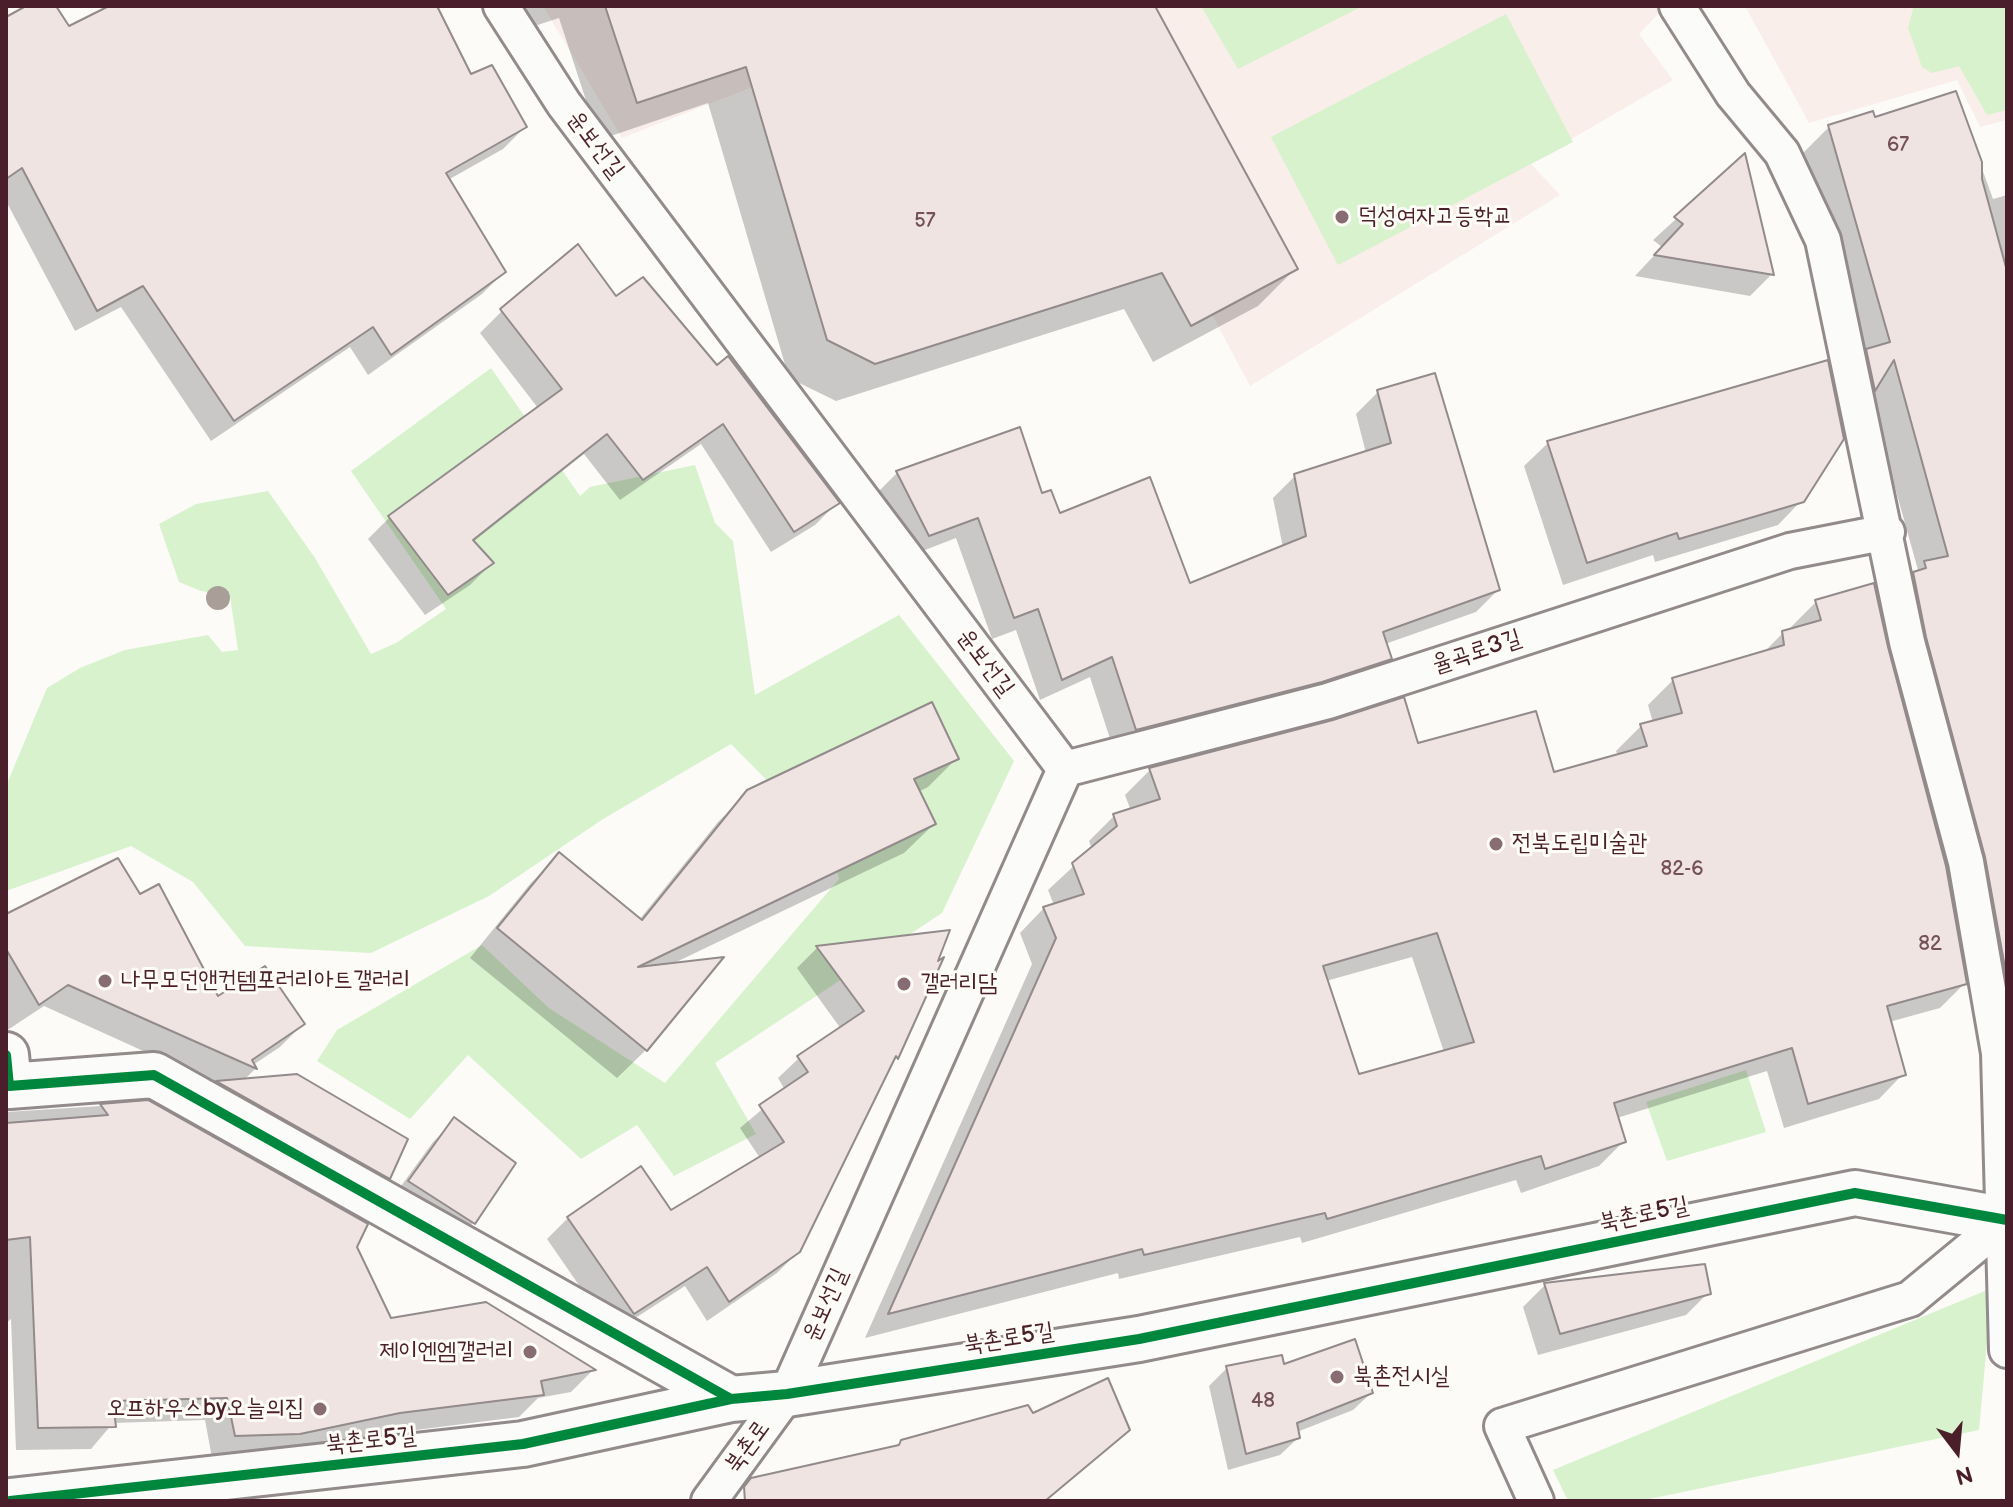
<!DOCTYPE html>
<meta charset="utf-8">
<style>
body{margin:0}
#map{position:relative;width:2013px;height:1507px;overflow:hidden;background:#fcfbf8;font-family:"Balsamiq Sans",sans-serif}
canvas{display:block}
.frame{position:absolute;inset:0;border:8px solid #4a1f2b;pointer-events:none}
.north{position:absolute;left:1917px;top:1411px;width:80px;height:80px;-webkit-text-stroke:6px #fdfcf7;paint-order:stroke;rotate:164deg;font-size:22px;font-weight:700;line-height:32px;text-align:center;color:#4a1f2b}
.north::after{content:'';display:block;margin:auto;width:28px;height:36px;background:#4a1f2b;clip-path:polygon(50% 0,100% 100%,50% 72%,0 100%)}
</style>
<div id="map">
<canvas width="2013" height="1507"></canvas>
<div class="frame"></div>
<div class="north">N</div>
</div>
<script>
const ctx = document.querySelector('canvas').getContext('2d');
ctx.lineJoin = 'round';
function fillPath(path, color) { ctx.fillStyle = color; ctx.fill(path, 'evenodd'); }
const poly = rows => new Path2D(rows.map(r => 'M' + r).join(''));
function strokePath(path, color, width, dash) { ctx.strokeStyle = color; ctx.lineWidth = width; ctx.lineCap = dash ? 'butt' : 'round'; ctx.setLineDash(dash || []); ctx.stroke(path); }
function drawText(font, color, halo, rows, align = 'center') {
  ctx.font = font + ' "Balsamiq Sans","Poor Story",sans-serif'; ctx.lineWidth = 6; ctx.setLineDash([]); ctx.textBaseline = 'middle'; ctx.strokeStyle = halo; ctx.fillStyle = color; for (const [text, x, y, turn = 0] of rows) {
    ctx.save(); ctx.translate(x, y); ctx.rotate((+turn || 0) * Math.PI / 180); ctx.textAlign = isNaN(turn) ? turn : align; if (halo) ctx.strokeText(text, 0, 0); ctx.fillText(text, 0, 0); ctx.restore();
  }
}
fillPath(poly([
 [543,6,960,6,622,138],
 [1047,6,1666,6,1639,34,1673,80,1530,163,1560,195,1250,386],
 [1745,6,2007,6,2007,120,1980,127,1957,80,1809,123]
]), '#f9eeea');
fillPath(poly([
 [1201,6,1363,6,1238,69],
 [1914,6,2007,6,2007,110,1987,115,1959,66,1932,73,1922,67,1908,28],
 [1506,14,1573,142,1338,265,1271,137],
 [491,368,580,496,590,487,695,465,715,523,733,541,755,695,899,615,1014,761,942,913,715,1063,756,1134,674,1176,637,1125,581,1159,468,1055,410,1119,317,1061,337,1030,482,945,549,1008,665,1083,839,879,830,844,731,744,603,819,489,896,371,953,245,946,193,882,131,846,6,891,6,786,47,688,80,668,125,650,208,635,222,652,238,650,230,596,201,591,179,582,159,524,196,504,268,491,315,558,371,654,396,643,446,609,351,471],
 [1746,1070,1766,1132,1667,1161,1646,1102],
 [1992,1288,1979,1430,1640,1501,1568,1501,1553,1470]
]), '#d7f2cd');
fillPath(poly([
 [113,6,434,6,470,77,525,127,503,149,448,180,504,272,482,294,368,375,350,347,211,441,121,307,75,331,6,201,6,60],
 [510,6,1153,6,1296,268,1258,306,1153,362,1124,309,836,401,789,378,708,103,599,140,559,18,519,31],
 [1955,94,1993,199,2007,195,2007,1041,1959,884,1887,600,1918,570,1802,154,1829,127,1874,119],
 [1744,157,1772,274,1750,296,1635,276,1662,247,1653,240],
 [615,299,716,368,837,503,815,525,771,552,701,444,620,500,584,454,473,542,492,563,470,585,425,615,368,539,390,517,538,408,480,333,502,311],
 [1378,392,1498,590,1476,612,1385,644,1389,659,1367,681,1114,751,1090,677,1040,700,1016,630,992,639,956,538,907,557,876,494,898,472,1041,495,1059,515,1189,585,1283,548,1273,498,1295,476,1366,453,1356,414],
 [1548,443,1802,500,1778,525,1655,562,1653,555,1563,585,1524,466],
 [1816,602,1965,983,1940,1008,1889,1022,1903,1074,1879,1099,1784,1128,1767,1071,1617,1118,1624,1141,1599,1166,1521,1193,1516,1180,1302,1243,1300,1237,1119,1279,1118,1273,865,1338,1032,964,1020,933,1044,908,1054,905,1048,890,1092,849,1089,841,1114,816,1131,811,1125,795,1150,770,1417,746,1553,775,1618,756,1616,751,1641,726,1653,723,1648,705,1673,680,1763,653,1783,633,1792,630,1791,627],
 [1412,957,1444,1052,1358,1076,1326,981],
 [957,758,928,787,918,792,934,824,904,853,672,964,646,1050,617,1078,470,958,530,884,559,855,639,920,718,822,748,792],
 [139,896,218,999,303,1024,280,1047,253,1065,255,1069,244,1080,388,1177,366,1199,196,1104,216,1084,44,1006,6,1031,6,916],
 [817,948,934,966,940,962,897,1058,889,1065,799,1251,777,1273,707,1321,685,1286,612,1333,547,1239,568,1218,671,1213,760,1158,740,1128,785,1090,778,1078,799,1058,841,1029,797,968],
 [148,1103,355,1247,390,1320,593,1370,571,1392,538,1398,519,1417,376,1435,276,1457,212,1458,205,1420,113,1423,91,1449,16,1450,11,1319,6,1323,6,1112],
 [455,1120,513,1164,473,1223,451,1245,388,1204,433,1142],
 [1545,1285,1708,1293,1686,1315,1538,1355,1523,1307],
 [1283,1366,1371,1393,1353,1410,1297,1432,1298,1438,1280,1455,1228,1470,1209,1386,1227,1368],
 [1033,1416,1127,1429,1046,1501,784,1501,902,1442]
]), '#0003');
const building = poly([
 [26,6,56,6,69,26,109,6,437,6,471,74,492,65,527,127,446,173,506,272,391,355,373,327,234,421,143,286,97,311,22,168,6,179,6,17,26,6],
 [605,6,1155,6,1298,269,1191,326,1162,273,875,364,827,340,746,67,637,103,605,6],
 [1956,91,1982,162,1982,179,2007,271,2006,973,1985,857,1926,637,1913,572,1926,568,1924,561,1948,556,1894,360,1875,391,1866,349,1890,342,1828,125,1873,111,1875,117,1956,91],
 [1745,153,1774,275,1654,255,1683,224,1674,217,1745,153],
 [578,244,616,296,643,277,717,365,728,356,840,503,794,532,723,424,643,480,607,434,473,540,494,563,448,595,388,516,562,389,500,309,578,244],
 [1828,360,1844,439,1804,502,1679,539,1677,533,1587,563,1547,441,1828,360],
 [1435,373,1500,590,1383,632,1392,659,1322,682,1136,730,1112,657,1062,680,1038,609,1014,618,978,518,929,536,896,471,1020,427,1042,493,1051,490,1060,513,1150,477,1190,583,1306,536,1294,474,1391,443,1377,390,1435,373],
 [1874,583,1888,647,1946,866,1967,984,1887,1006,1906,1075,1808,1104,1792,1048,1614,1103,1626,1142,1545,1169,1541,1156,1327,1219,1325,1213,1144,1255,1142,1249,888,1314,1056,938,1043,907,1084,894,1072,863,1117,826,1113,814,1160,799,1149,768,1333,720,1404,697,1418,743,1536,711,1554,772,1647,746,1640,724,1682,713,1672,678,1784,645,1782,631,1821,620,1815,600,1874,583],
 [1437,933,1474,1042,1359,1074,1323,966,1437,933],
 [932,702,959,759,914,779,936,824,638,967,724,957,647,1051,497,928,559,852,642,920,747,790,932,702],
 [118,858,140,894,159,884,218,996,265,966,305,1024,252,1060,257,1069,68,985,39,1005,6,949,6,914,118,858],
 [950,930,938,961,944,957,898,1059,896,1056,800,1252,729,1302,707,1267,634,1314,567,1217,641,1166,671,1210,784,1142,759,1105,808,1072,797,1056,864,1011,816,946,950,930],
 [297,1074,408,1139,390,1179,216,1081,297,1074],
 [148,1100,368,1224,357,1247,391,1318,486,1302,596,1370,541,1381,544,1395,400,1413,300,1434,235,1436,227,1398,113,1401,116,1427,38,1428,30,1237,6,1240,6,1123,108,1115,100,1104,148,1100],
 [454,1117,516,1163,475,1224,408,1181,454,1117],
 [1705,1264,1711,1294,1560,1334,1544,1283,1705,1264],
 [1355,1339,1373,1393,1297,1423,1300,1438,1246,1454,1226,1366,1282,1355,1284,1364,1355,1339],
 [1108,1378,1130,1430,1045,1501,745,1501,744,1487,751,1478,899,1445,901,1440,1028,1405,1033,1413,1108,1378]
]);
fillPath(building, '#f0e4e3');
strokePath(building, '#928a8b', 2);
const lane = poly([
 [501,6,564,104,1065,769],
 [1677,6,1733,94,1782,153,1823,240,1907,642,1966,862,1999,1053,2007,1350],
 [1065,769,1328,701,1790,551,1887,532],
 [709,1501,787,1394,1065,769],
 [1536,1501,1502,1426,1910,1299,2006,1220]
]);
const street = poly([
 [6,1055,9,1086,154,1075,731,1399],
 [10,1501,523,1444,731,1399,787,1394,1139,1339,1855,1193,2007,1220]
]);
strokePath(lane, '#928a8b', 40);
strokePath(street, '#928a8b', 50);
strokePath(lane, '#fbfbf9', 34);
strokePath(street, '#fbfbf9', 44);
strokePath(poly([
 [6,1055,9,1086,154,1075,731,1399],
 [10,1501,523,1444,731,1399,787,1394,1139,1339,1855,1193,2007,1220]
]), '#00873e', 10);
ctx.fillStyle = '#aa9e99';
for (const [x, y] of [
 [218,598]
]) { ctx.beginPath(); ctx.arc(x, y, 12, 0, 2 * Math.PI); ctx.fill(); }
for (const [x, y, r, color] of [
 [1342,217,8,"#886c73"],
 [1496,844,8,"#886c73"],
 [105,981,8,"#886c73"],
 [904,984,8,"#886c73"],
 [530,1352,8,"#886c73"],
 [1337,1377,8,"#886c73"],
 [320,1409,8,"#886c73"]
]) { const dot = new Path2D(); dot.arc(x, y, r, 0, 2 * Math.PI); ctx.fillStyle = color; ctx.fill(dot); strokePath(dot, '#fdfcf7', 3); }
drawText('20px', '#745059', null, [
 ["67",1898,146],
 ["57",925,222],
 ["82-6",1682,870],
 ["82",1930,945],
 ["48",1263,1402]
]);
drawText('24px', '#4a1f2b', '#fdfcf7', [
 ["윤보선길",595,145,53],
 ["율곡로3길",1477,652,-18],
 ["윤보선길",985,663,53],
 ["북촌로5길",1644,1215,-12],
 ["윤보선길",826,1305,-66],
 ["북촌로5길",1009,1339,-9],
 ["북촌로5길",371,1441,-6],
 ["북촌로",748,1447,-54]
]);
drawText('24px', '#4a1f2b', '#fdfcf7', [
 ["덕성여자고등학교",1358,217],
 ["전북도립미술관",1512,844],
 ["나무모던앤컨템포러리아트갤러리",121,981],
 ["갤러리담",920,984],
 ["제이엔엠갤러리",514,1352,"right"],
 ["북촌전시실",1353,1377],
 ["오프하우스by오늘의집",304,1409,"right"]
], 'left');
</script>
